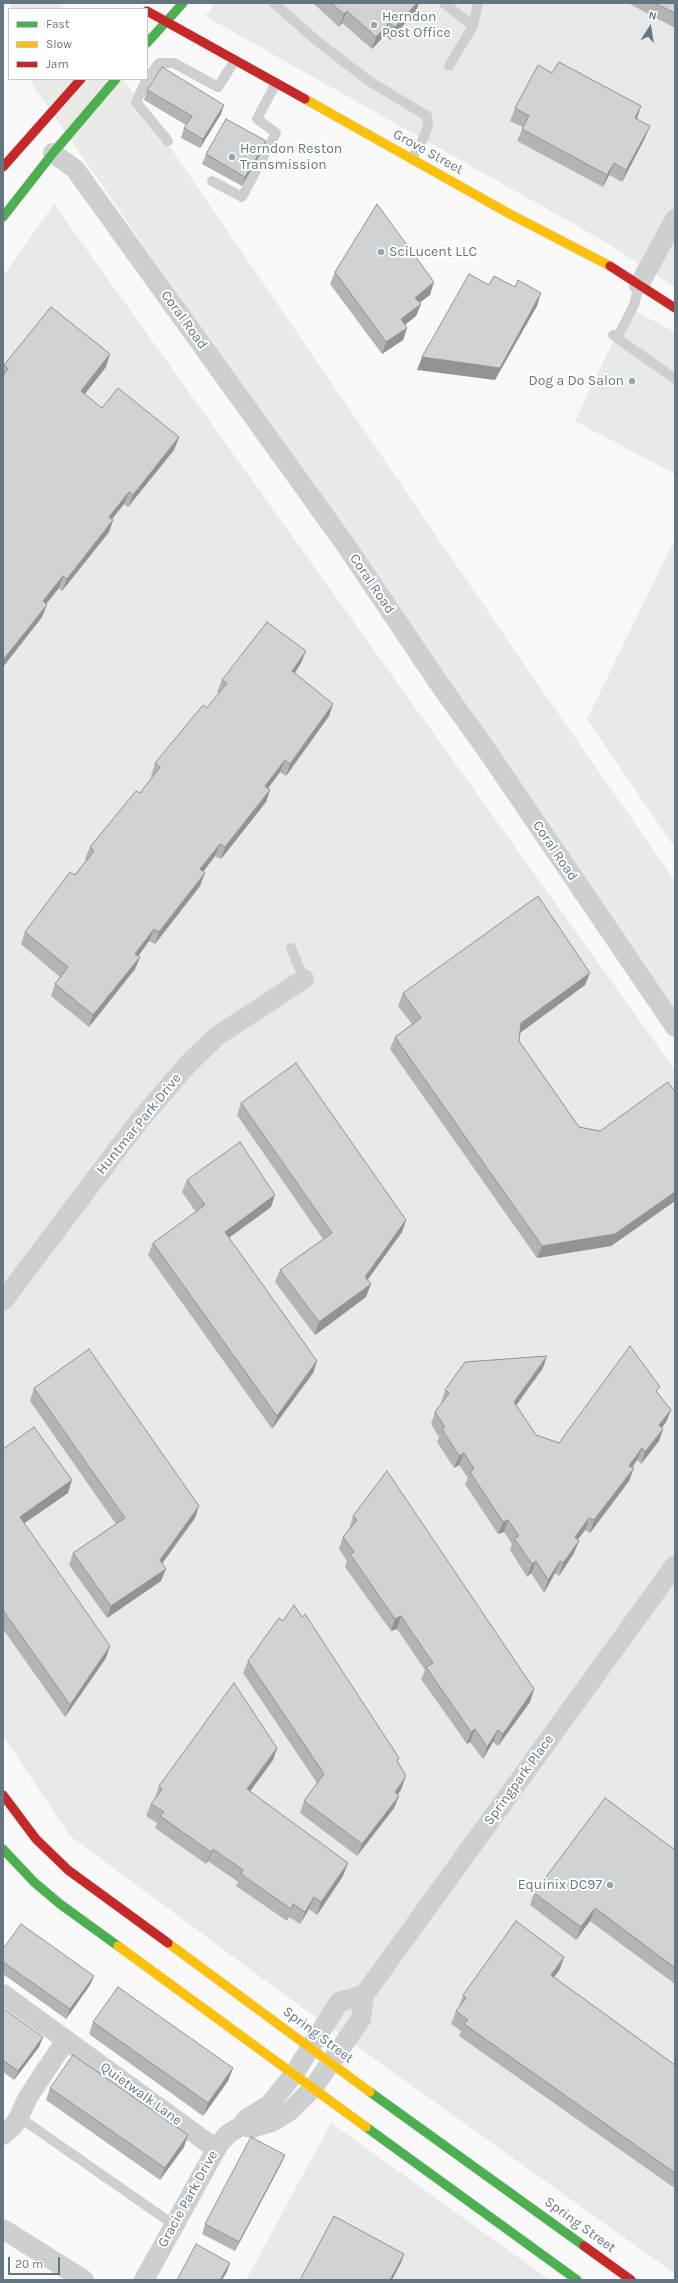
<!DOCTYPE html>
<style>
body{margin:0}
#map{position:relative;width:678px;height:2283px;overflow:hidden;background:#f9f9f9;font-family:Karla,sans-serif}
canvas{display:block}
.frame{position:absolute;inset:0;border:4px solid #657683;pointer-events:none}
.legend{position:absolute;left:8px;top:8px;width:140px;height:72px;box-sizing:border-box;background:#fff;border:1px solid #c1c8cd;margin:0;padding:5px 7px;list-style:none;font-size:12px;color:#657683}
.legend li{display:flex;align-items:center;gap:8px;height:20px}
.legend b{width:20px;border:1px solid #c1c8cd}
.north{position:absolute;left:630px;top:8px;width:40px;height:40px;-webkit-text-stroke:3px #fff;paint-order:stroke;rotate:12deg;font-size:11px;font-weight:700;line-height:16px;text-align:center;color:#657683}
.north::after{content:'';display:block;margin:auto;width:14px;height:18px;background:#657683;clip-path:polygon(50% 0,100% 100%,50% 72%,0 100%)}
.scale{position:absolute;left:8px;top:2257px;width:52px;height:18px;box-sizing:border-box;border:2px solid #657683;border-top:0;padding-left:5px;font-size:12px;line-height:14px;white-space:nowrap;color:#657683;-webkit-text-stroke:3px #fff;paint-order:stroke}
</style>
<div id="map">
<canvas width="678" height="2283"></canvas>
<div class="frame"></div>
<ul class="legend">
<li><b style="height:5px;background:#4caf50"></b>Fast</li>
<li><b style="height:5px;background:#ffc107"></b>Slow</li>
<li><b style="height:5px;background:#c62828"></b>Jam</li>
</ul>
<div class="north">N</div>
<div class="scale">20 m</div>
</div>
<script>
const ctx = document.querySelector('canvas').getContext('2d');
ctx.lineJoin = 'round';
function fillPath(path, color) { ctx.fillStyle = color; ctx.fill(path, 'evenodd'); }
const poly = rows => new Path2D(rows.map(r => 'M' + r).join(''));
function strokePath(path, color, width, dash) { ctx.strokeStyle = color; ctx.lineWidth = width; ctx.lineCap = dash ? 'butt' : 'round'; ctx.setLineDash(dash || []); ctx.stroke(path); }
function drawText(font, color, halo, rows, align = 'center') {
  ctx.font = font + ' Karla,sans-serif'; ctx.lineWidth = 4; ctx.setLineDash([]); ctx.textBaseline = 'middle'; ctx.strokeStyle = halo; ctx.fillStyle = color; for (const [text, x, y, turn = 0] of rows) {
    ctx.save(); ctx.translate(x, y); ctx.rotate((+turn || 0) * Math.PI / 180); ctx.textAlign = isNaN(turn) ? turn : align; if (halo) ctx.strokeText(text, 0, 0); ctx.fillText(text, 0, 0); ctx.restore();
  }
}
fillPath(poly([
 [216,3,675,3,675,287,602,240,205,16],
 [54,204,675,1070,675,2274,289,1998,70,1836,3,1736,3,276],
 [629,308,675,332,675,474,575,421],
 [675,539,675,848,587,719],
 [331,2123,550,2280,246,2280]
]), '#e8e9e9');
fillPath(poly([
 [11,3,59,3,64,9,10,9],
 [30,79,123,79,129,87,535,680,675,881,675,1014,34,87],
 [211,496,248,559,49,813,43,803,56,766,50,746,38,734,29,729],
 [466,1223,508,1282,502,1292,412,1299]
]), '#e8ebe6');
const fast = poly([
 [147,43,183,3],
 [3,217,53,153,116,79],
 [3,1849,34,1882,60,1904,118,1946],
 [370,2092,584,2246],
 [366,2127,577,2280]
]);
const slow = poly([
 [305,99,508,213,610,266],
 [168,1943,370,2092],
 [118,1946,366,2127]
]);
const jam = poly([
 [147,11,305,99],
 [3,167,81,79],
 [610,266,675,308],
 [3,1795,36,1839,68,1870,168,1943],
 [584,2246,631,2280]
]);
strokePath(fast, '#d5d6d7', 10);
strokePath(slow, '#d5d6d7', 10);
strokePath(jam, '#d5d6d7', 10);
strokePath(poly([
 [274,3,317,41,369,81,427,116,428,124,425,135,412,159],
 [444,3,473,26],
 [449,66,473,26,478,3],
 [147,79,159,63,174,63,218,87,235,60],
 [147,79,136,102,168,141],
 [212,181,242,197,276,133,257,119,276,83],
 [613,335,675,379],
 [617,338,634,305,639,285],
 [291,948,304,979],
 [19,2117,174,2225]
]), '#cecfd0', 10);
strokePath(poly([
 [53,153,75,169,345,544,440,685,486,749,675,1027],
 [639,285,675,219],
 [3,1301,139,1121,189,1063,217,1036,304,979],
 [3,1994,216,2149],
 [241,2126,252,2128,272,2122,290,2111,313,2088,361,2019,364,1995,675,1565],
 [3,2135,13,2126,19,2117,28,2097,66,2040],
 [3,2229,84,2280],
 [144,2280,219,2144,228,2134,241,2126,246,2119,269,2105,294,2074,339,2002,364,1995]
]), '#cecfd0', 20);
strokePath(fast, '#4caf50', 9);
strokePath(slow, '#ffc107', 9);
strokePath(jam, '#c62828', 9);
fillPath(poly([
 [313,3,419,3,416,11,390,40,385,35,372,49,342,23,339,27],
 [628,3,675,3,675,28],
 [147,90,224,105,221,114,200,148,181,138,184,128,186,125,144,100],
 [515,108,636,119,645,138,622,182,609,175,603,187,517,141,523,127,510,121],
 [266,141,262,151,242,186,202,164,206,154],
 [335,272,430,295,419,303,421,304,416,316,405,325,407,328,403,340,382,354,330,284],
 [4,365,106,367,84,394,102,408,179,437,174,450,128,507,124,504,112,519,113,520,109,532,62,591,59,588,46,604,42,617,3,667,3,368],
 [301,663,295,673,333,704,329,716,286,776,280,772,268,788,270,790,266,802,221,859,215,856,203,872,200,886,155,944,149,941,138,956,140,957,135,969,89,1027,51,996,55,984,60,977,21,944,25,932,86,861,85,859,90,847,140,793,152,777,151,776,155,763,207,708,219,693,217,692,222,680],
 [590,973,585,985,520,1033,519,1041,579,1127,600,1131,675,1092,675,1201,611,1246,537,1258,390,1049,395,1037,412,1024,398,1006,403,993],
 [241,1103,406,1220,402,1232,367,1280,366,1297,315,1335,275,1282,280,1270,323,1239,237,1115],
 [187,1180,271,1207,229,1238,317,1361,313,1373,272,1429,148,1255,153,1243,196,1212,182,1192],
 [543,1368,516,1405,536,1435,559,1443,658,1393,671,1410,666,1422,662,1428,663,1429,659,1441,641,1464,637,1460,632,1468,629,1481,590,1533,585,1530,577,1540,574,1553,559,1576,555,1573,544,1593,531,1573,527,1577,510,1550,512,1544,504,1532,498,1534,465,1484,468,1478,459,1465,454,1468,437,1442,439,1437,431,1424,435,1412,442,1403,441,1403,445,1390],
 [34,1388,195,1518,162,1563,161,1581,107,1618,69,1565,73,1553,116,1524,30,1401],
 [3,1449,68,1493,24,1523,106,1658,65,1717,3,1629],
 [353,1516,534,1689,530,1702,498,1746,493,1742,483,1759,470,1742,467,1744,421,1679,425,1670,397,1629,391,1631,345,1567,347,1561,339,1549,343,1537,349,1529],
 [248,1661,399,1758,397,1762,405,1778,401,1790,398,1794,399,1796,394,1808,357,1856,300,1813,304,1801,317,1783,243,1673],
 [277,1748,273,1760,250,1791,343,1876,317,1915,309,1909,300,1924,289,1917,287,1921,236,1886,238,1882,208,1861,206,1864,155,1828,157,1823,146,1816,151,1804,155,1798,159,1786],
 [675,1850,675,1984,590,1921,576,1940,530,1905,534,1893],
 [3,1949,94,1976,90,1985,66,2019,3,1974],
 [564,1957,560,1969,554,1977,675,2065,675,2184,673,2187,459,2036,461,2031,451,2024,456,2011,459,2007,463,1995],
 [3,2008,43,2037,39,2047,14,2080,3,2072],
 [93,2022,233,2068,228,2081,203,2116,89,2034],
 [50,2088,184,2147,160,2180,46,2100],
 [285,2155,281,2164,235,2251,202,2234,205,2224]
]), '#b3b5b5');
fillPath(poly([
 [417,3,419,3,416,11,390,40,395,27],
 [347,11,342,23,339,27,344,14],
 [389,23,385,35,372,49,376,37],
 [224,105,221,114,200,148,203,139],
 [641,106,637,119,630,131,635,118],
 [650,126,645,138,622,182,626,170],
 [266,141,262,151,242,186,245,177],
 [614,163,609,175,603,187,607,175],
 [434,282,430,295,410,310,415,298],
 [541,293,537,306,495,380,417,370,422,357],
 [421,304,416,316,397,331,401,319],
 [407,328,403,340,382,354,386,342],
 [110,354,106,367,77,404,81,391],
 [179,437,174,450,128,507,133,495],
 [129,492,124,504,104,529,109,517],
 [113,520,109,532,62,591,67,579],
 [63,576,59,588,38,614,43,601],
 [47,605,42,617,3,667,3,660],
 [306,651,301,663,288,683,292,671],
 [333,704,329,716,286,776,290,764],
 [285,760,280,772,261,798,265,786],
 [270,790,266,802,221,859,225,847],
 [220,844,215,856,196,881,200,869],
 [205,873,200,886,155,944,159,932],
 [154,929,149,941,131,966,135,954],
 [140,957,135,969,89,1027,93,1015],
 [590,973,585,985,517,1035,521,1023],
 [675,1192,675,1201,611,1246,537,1258,542,1246],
 [275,1195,271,1207,220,1244,225,1232],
 [406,1220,402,1232,361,1289,365,1277],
 [371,1284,366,1297,315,1335,319,1322],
 [547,1356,543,1368,510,1414,514,1402],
 [317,1361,313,1373,272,1429,277,1416],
 [671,1410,666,1422,654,1438,659,1425],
 [663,1429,659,1441,641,1464,645,1452],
 [642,1448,637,1460,625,1478,629,1466],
 [464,1453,459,1465,454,1468,459,1456],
 [634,1468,629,1481,590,1533,594,1520],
 [72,1480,68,1493,16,1529,20,1517],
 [199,1506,195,1518,156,1572,160,1560],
 [589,1518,585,1530,570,1550,575,1537],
 [508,1520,504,1532,498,1534,503,1522],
 [579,1541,574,1553,559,1576,563,1563],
 [536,1561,531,1573,527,1577,532,1564],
 [560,1561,555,1573,544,1593,548,1580],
 [166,1569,161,1581,107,1618,111,1606],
 [401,1616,397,1629,391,1631,395,1619],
 [110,1646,106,1658,65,1717,70,1705],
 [534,1689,530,1702,498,1746,503,1734],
 [475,1729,470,1742,467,1744,471,1732],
 [498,1730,493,1742,483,1759,487,1747],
 [277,1748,273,1760,243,1801,247,1789],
 [405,1778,401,1790,390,1804,395,1792],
 [399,1796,394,1808,357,1856,362,1844],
 [213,1849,208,1861,206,1864,211,1852],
 [348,1863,343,1876,317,1915,321,1902],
 [314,1897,309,1909,300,1924,305,1912],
 [595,1908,590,1921,576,1940,581,1927],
 [564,1957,560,1969,547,1987,551,1975],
 [94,1976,90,1985,66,2019,70,2009],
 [43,2037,39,2047,14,2080,18,2071],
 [233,2068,228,2081,203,2116,208,2103],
 [188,2135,184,2147,160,2180,165,2168],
 [285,2155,281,2164,235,2251,239,2242],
 [404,2254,401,2263,392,2280,390,2280],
 [230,2263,227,2272,222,2280,220,2280]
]), '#929394');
const building = poly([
 [331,3,417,3,395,27,389,23,376,37,347,11,344,14,331,3],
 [655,3,675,3,675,13,655,3],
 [559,62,641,106,635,118,650,126,626,170,614,163,607,175,522,129,529,116,515,108,538,65,552,73,559,62],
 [162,67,224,105,203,139,184,128,192,116,147,90,162,67],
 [226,119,266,141,245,177,206,154,226,119],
 [377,204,434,282,415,298,421,304,401,319,407,328,386,342,335,272,377,204],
 [469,274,489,285,494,276,515,287,518,280,541,293,500,368,422,357,469,274],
 [51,307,110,354,81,391,102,408,118,388,179,437,133,495,129,492,109,517,113,520,67,579,63,576,43,601,47,605,3,660,3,376,8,369,4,365,51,307],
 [267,622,306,651,292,671,333,704,290,764,285,760,265,786,270,790,225,847,220,844,200,869,205,873,159,932,154,929,135,954,140,957,93,1015,55,984,68,967,25,932,70,872,75,875,94,851,90,847,136,791,140,793,160,767,155,763,203,705,207,708,227,683,222,680,267,622],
 [538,896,590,973,521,1023,519,1041,579,1127,600,1131,668,1082,675,1092,675,1192,615,1234,542,1246,395,1037,421,1018,403,993,538,896],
 [296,1063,406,1220,365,1277,371,1284,319,1322,280,1270,332,1233,241,1103,296,1063],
 [240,1142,275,1195,225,1232,317,1361,277,1416,153,1243,205,1205,187,1180,240,1142],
 [630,1346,660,1387,656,1391,671,1410,659,1425,663,1429,645,1452,642,1448,629,1466,634,1468,594,1520,589,1518,575,1537,579,1541,563,1563,560,1561,548,1580,536,1561,532,1564,514,1538,519,1536,508,1520,503,1522,470,1472,474,1469,464,1453,459,1456,442,1429,445,1427,435,1412,449,1393,445,1390,465,1362,547,1356,514,1402,536,1435,559,1443,630,1346],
 [89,1349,199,1506,160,1560,166,1569,111,1606,73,1553,125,1518,34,1388,89,1349],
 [34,1427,72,1480,20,1517,110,1646,70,1705,3,1610,3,1449,34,1427],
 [387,1471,534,1689,503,1734,498,1730,487,1747,475,1729,471,1732,426,1667,433,1663,401,1616,395,1619,350,1554,354,1552,343,1537,357,1520,353,1516,387,1471],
 [294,1605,302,1617,305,1614,399,1758,397,1761,405,1774,405,1778,395,1792,399,1796,362,1844,304,1801,324,1774,248,1661,279,1618,283,1621,294,1605],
 [234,1683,277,1748,247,1789,348,1863,321,1902,314,1897,305,1912,293,1904,291,1909,241,1874,243,1870,213,1849,211,1852,160,1816,164,1812,151,1804,162,1789,159,1786,234,1683],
 [605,1798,675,1850,675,1968,595,1908,581,1927,534,1893,605,1798],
 [516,1921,564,1957,551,1975,675,2065,675,2173,464,2024,468,2020,456,2011,466,1998,463,1995,516,1921],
 [21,1924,94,1976,70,2009,3,1962,3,1949,21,1924],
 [118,1987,233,2068,208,2103,93,2022,118,1987],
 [3,2008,43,2037,18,2071,3,2060,3,2008],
 [73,2055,188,2135,165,2168,50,2088,73,2055],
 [251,2137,285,2155,239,2242,205,2224,251,2137],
 [334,2216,404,2254,390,2280,300,2280,334,2216],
 [196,2244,230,2263,220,2280,177,2280,196,2244]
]);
fillPath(building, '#d0d2d3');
strokePath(building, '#929394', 1);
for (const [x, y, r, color] of [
 [374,25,4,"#99a4ac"],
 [232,157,4,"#99a4ac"],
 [381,252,4,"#99a4ac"],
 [632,381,4,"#99a4ac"],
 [610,1885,4,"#99a4ac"]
]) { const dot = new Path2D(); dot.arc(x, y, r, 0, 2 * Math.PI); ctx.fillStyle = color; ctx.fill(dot); strokePath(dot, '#fff', 1.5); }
drawText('14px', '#657683', '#fff', [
 ["Herndon",382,17],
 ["Post Office",382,33],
 ["Herndon Reston",240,149],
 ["Transmission",240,165],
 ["SciLucent LLC",389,252],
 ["Dog a Do Salon",624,381,"right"],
 ["Equinix DC97",602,1885,"right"]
], 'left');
drawText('14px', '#657683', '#fff', [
 ["Grove Street",428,152,29],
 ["Coral Road",184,320,54],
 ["Coral Road",372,584,56],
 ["Coral Road",555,851,56],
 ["Huntmar Park Drive",139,1124,-51],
 ["Springpark Place",519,1780,-54],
 ["Spring Street",318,2035,37],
 ["Quietwalk Lane",141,2094,36],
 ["Gracie Park Drive",188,2199,-61],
 ["Spring Street",580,2225,36]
]);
</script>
